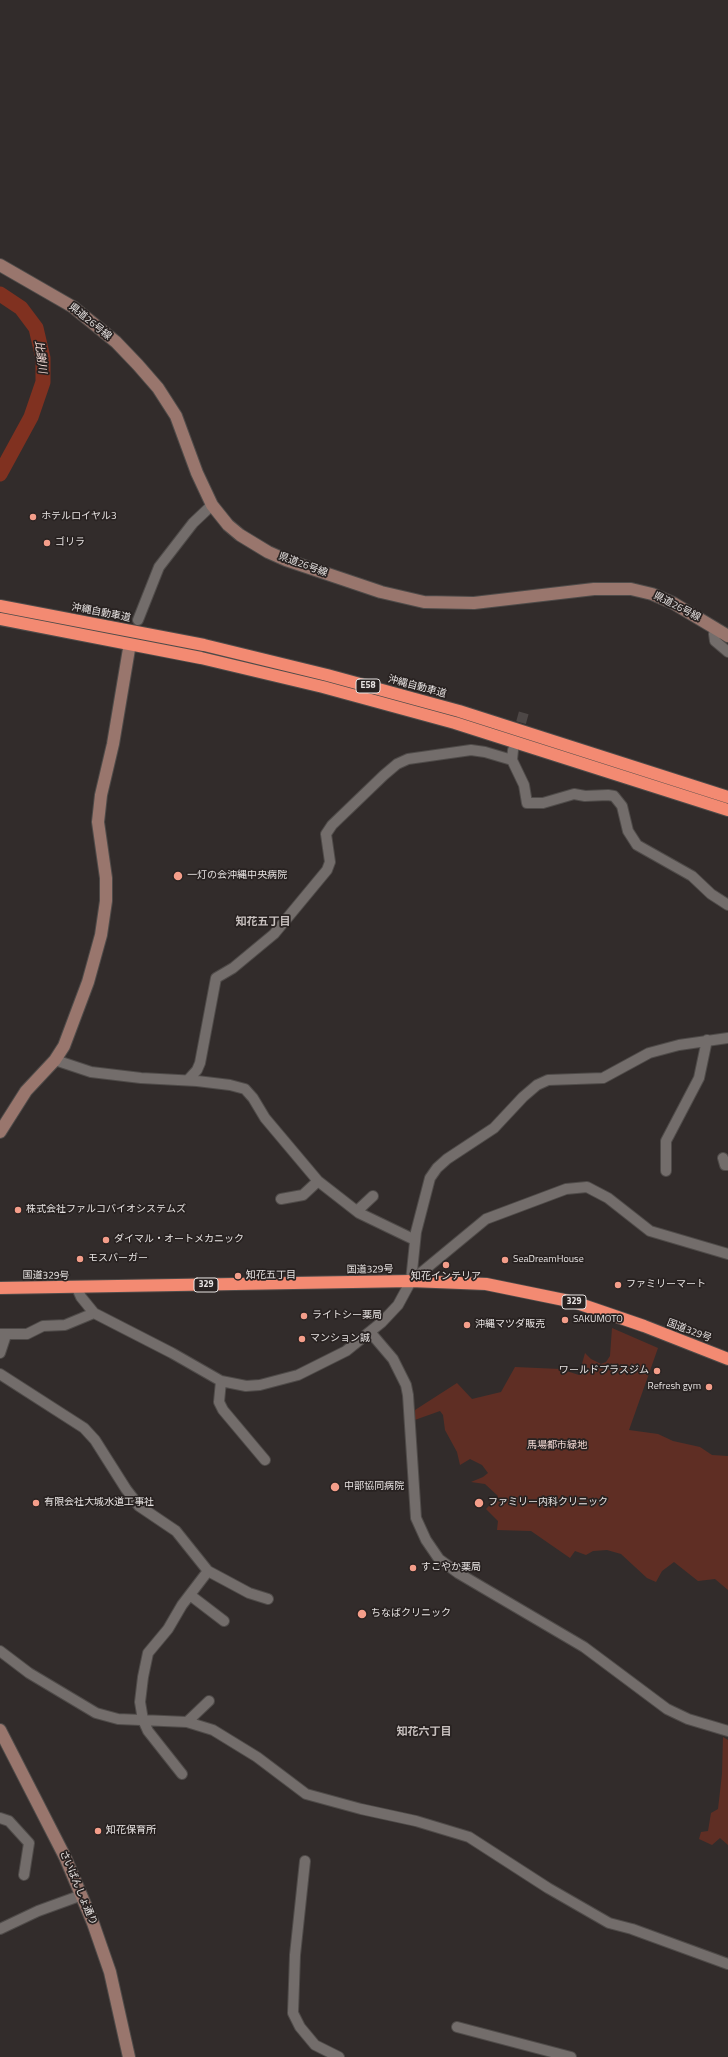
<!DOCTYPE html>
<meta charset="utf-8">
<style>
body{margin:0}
canvas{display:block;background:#322c2b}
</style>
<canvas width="728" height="2057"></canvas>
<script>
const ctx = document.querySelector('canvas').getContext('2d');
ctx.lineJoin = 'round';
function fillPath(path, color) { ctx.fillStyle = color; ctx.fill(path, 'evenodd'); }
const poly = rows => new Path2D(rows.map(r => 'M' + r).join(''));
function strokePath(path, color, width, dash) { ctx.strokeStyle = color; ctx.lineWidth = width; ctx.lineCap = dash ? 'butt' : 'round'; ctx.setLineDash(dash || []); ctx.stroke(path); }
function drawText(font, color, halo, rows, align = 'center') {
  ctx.font = font + ' "Titillium Web","Noto Sans JP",sans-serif'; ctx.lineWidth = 3.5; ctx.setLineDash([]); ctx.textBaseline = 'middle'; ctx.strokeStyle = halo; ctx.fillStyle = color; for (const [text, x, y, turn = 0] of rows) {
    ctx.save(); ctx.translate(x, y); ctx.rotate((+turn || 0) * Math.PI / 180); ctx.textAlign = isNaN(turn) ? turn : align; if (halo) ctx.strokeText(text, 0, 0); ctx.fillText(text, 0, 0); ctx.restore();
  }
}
fillPath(poly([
 [612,1328,658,1348,629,1430,658,1434,673,1441,700,1447,712,1455,728,1456,728,1590,715,1579,698,1581,674,1562,662,1571,656,1582,647,1578,621,1554,607,1550,593,1551,586,1555,575,1551,570,1558,531,1531,497,1530,498,1521,486,1509,498,1496,485,1484,471,1482,483,1477,488,1473,482,1465,470,1459,460,1465,457,1452,445,1430,443,1415,440,1411,409,1422,408,1395,415,1410,457,1383,472,1399,501,1392,515,1367,560,1369,579,1375,585,1353,591,1359,601,1364,606,1362,610,1356],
 [723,1737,728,1740,728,1845,720,1838,712,1845,699,1839,701,1832,708,1831,711,1813,718,1809,722,1774]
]), '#5f2e24');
strokePath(poly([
 [0,294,21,308,36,328,43,358,43,382,31,417,0,474]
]), '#803120', 15);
strokePath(poly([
 [517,737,524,712]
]), '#4d4746', 10, [10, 5]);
const street = poly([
 [138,620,159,567,193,523,212,505],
 [716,629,714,634,715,641,728,652],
 [513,750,512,760,524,785,527,803,543,803,574,794,585,796,608,795,614,796,622,806,628,831,637,845,692,876,711,894,728,905],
 [55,1060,91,1072,141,1078,197,1081,230,1085,245,1089,253,1098,265,1118,318,1181,359,1213,415,1240],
 [188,1080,197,1070,200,1063,216,978,233,968,274,934,327,870,330,862,326,834,332,825,384,775,397,764,408,759,471,750,485,752,512,760],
 [723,1158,725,1165,728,1165],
 [666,1171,666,1141,699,1078,707,1040],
 [281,1199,303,1195,318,1181],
 [357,1211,373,1196],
 [411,1281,486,1219,566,1189,587,1187,608,1198,650,1231,728,1254],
 [77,1288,81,1297,94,1313,172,1353,221,1381,246,1386,260,1385,298,1375,346,1351,382,1322,398,1305,411,1281,416,1232,430,1178,437,1168,447,1159,494,1128,523,1097,537,1085,548,1080,603,1078,649,1053,679,1045,728,1038],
 [370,1332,393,1359,406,1385,408,1395,416,1518,426,1540,439,1559,458,1573,584,1647,667,1709,688,1719,728,1731],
 [0,1334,27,1334,43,1326,65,1325,94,1313],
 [0,1353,6,1335],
 [0,1374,84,1428,95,1440,126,1489,139,1506,176,1531,208,1571,182,1605,168,1629,148,1653,143,1677,140,1702,143,1720,148,1731,182,1774],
 [221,1381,219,1402,223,1410,265,1460],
 [208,1571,249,1593,268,1599],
 [190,1595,224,1621],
 [0,1651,29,1673,96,1713,118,1719,187,1722,213,1730,257,1757,306,1794,361,1809,416,1821,469,1837,548,1888,609,1923,632,1929,728,1964],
 [187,1722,209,1701],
 [0,1818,9,1821,29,1843,24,1875],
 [305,1861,295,1955,293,2013,300,2027,315,2045,339,2057],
 [0,1929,38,1911,82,1895],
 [457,2027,571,2057]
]);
const secondary = poly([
 [0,265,73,307,116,342,138,365,158,388,176,416,197,473,212,505,228,525,240,535,268,552,286,560,381,592,424,602,474,603,594,589,631,589,652,594,673,603,728,636],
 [0,1132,26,1091,55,1060,64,1046,88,982,101,935,106,901,106,878,98,822,101,795,113,744,129,649],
 [0,1730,65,1857,93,1923,110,1972,129,2057]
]);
const highway = poly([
 [0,606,204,645,327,675,459,711,728,797],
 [0,619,201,658,323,687,455,723,728,810],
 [0,1288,411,1281,486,1284,574,1302,644,1326,728,1359]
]);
strokePath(street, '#4f4b49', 12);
strokePath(secondary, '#4f4b49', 14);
strokePath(highway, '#4f4b49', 14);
strokePath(street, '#736d6b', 10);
strokePath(secondary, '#99766d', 12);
strokePath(highway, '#f38a72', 12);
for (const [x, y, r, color] of [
 [33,517,4,"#f49e8a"],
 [47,543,4,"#f49e8a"],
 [178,876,5,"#f49e8a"],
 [18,1210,4,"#f49e8a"],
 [106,1240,4,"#f49e8a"],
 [80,1259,4,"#f49e8a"],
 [505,1260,4,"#f49e8a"],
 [446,1265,4,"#f49e8a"],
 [238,1276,4,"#f49e8a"],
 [618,1285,4,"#f49e8a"],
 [304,1316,4,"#f49e8a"],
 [565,1320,4,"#f49e8a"],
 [467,1325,4,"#f49e8a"],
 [302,1339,4,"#f49e8a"],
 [657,1371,4,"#f49e8a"],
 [709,1387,4,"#f49e8a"],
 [335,1487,5,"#f49e8a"],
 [36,1503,4,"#f49e8a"],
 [479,1503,5,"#f49e8a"],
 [413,1568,4,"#f49e8a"],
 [362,1614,5,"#f49e8a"],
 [98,1831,4,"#f49e8a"]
]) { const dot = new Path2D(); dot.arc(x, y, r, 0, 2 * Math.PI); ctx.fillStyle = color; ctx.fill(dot); strokePath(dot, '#282221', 1.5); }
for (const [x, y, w] of [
 [368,686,24],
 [206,1285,24],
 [574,1302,24]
]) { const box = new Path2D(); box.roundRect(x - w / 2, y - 7, w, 14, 3); ctx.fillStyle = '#282221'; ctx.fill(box); strokePath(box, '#e7e3e2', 1); }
drawText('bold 9px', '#e7e3e2', null, [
 ["E58",368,686],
 ["329",206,1285],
 ["329",574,1302]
]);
drawText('10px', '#e7e3e2', '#282221', [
 ["県道26号線",90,322,39],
 ["県道26号線",303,565,20],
 ["県道26号線",677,607,27],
 ["沖縄自動車道",101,613,11],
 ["沖縄自動車道",417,687,15],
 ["国道329号",370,1270,-1],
 ["国道329号",46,1276,1],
 ["国道329号",689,1331,21],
 ["さいばんしょ通り",78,1888,67]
]);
drawText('10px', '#e7e3e2', '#282221', [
 ["ホテルロイヤル3",41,517],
 ["ゴリラ",55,543],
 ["一灯の会沖縄中央病院",187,876],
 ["株式会社ファルコバイオシステムズ",26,1210],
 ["ダイマル・オートメカニック",114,1240],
 ["モスバーガー",88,1259],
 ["SeaDreamHouse",513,1260],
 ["知花五丁目",246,1276],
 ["知花インテリア",446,1277,"center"],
 ["ファミリーマート",626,1285],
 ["ライトシー薬局",312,1316],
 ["SAKUMOTO",573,1320],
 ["沖縄マツダ販売",475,1325],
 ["マンション誠",310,1339],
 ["ワールドプラスジム",649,1371,"right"],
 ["Refresh gym",701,1387,"right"],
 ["中部協同病院",344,1487],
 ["有限会社大城水道工事社",44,1503],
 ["ファミリー内科クリニック",488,1503],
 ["すこやか薬局",421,1568],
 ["ちなばクリニック",371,1614],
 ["知花保育所",106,1831]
], 'left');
drawText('10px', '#f1d8d3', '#282221', [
 ["馬場都市緑地",557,1446]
]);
drawText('italic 11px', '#f0d8d2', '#282221', [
 ["比謝川",40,357,83]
]);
drawText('bold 11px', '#c8c1bf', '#282221', [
 ["知花五丁目",263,922],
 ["知花六丁目",424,1732]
]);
</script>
